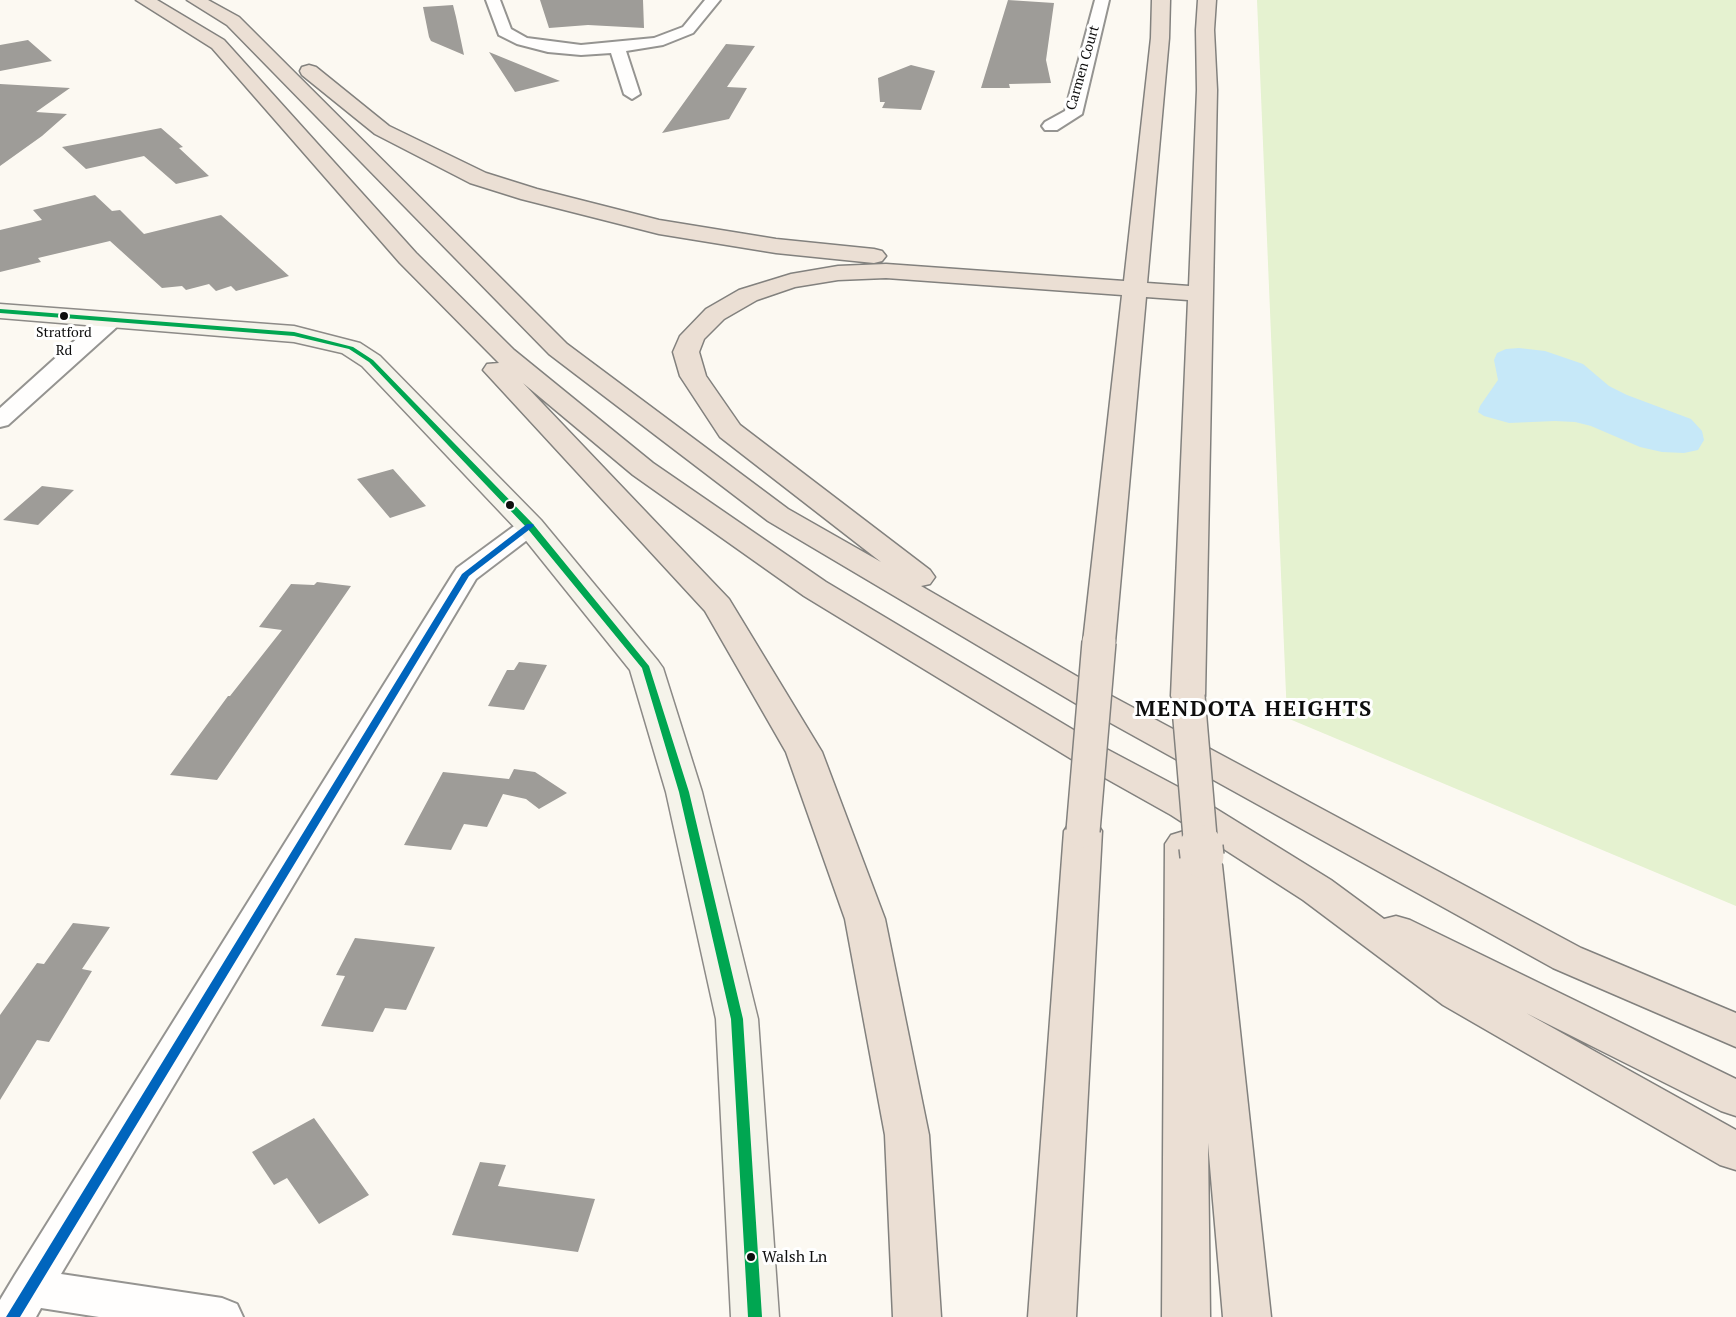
<!DOCTYPE html>
<style>
body{margin:0}
canvas{display:block;background:#fcf9f2}
</style>
<canvas width="1736" height="1317"></canvas>
<script>
const ctx = document.querySelector('canvas').getContext('2d');
ctx.lineJoin = 'round';
function fillPath(path, color) { ctx.fillStyle = color; ctx.fill(path, 'evenodd'); }
const poly = rows => new Path2D(rows.map(r => 'M' + r).join(''));
function strokePath(path, color, width, dash) { ctx.strokeStyle = color; ctx.lineWidth = width; ctx.lineCap = dash ? 'butt' : 'round'; ctx.setLineDash(dash || []); ctx.stroke(path); }
function drawText(font, color, halo, rows, align = 'center') {
  ctx.font = font + ' "PT Serif",serif'; ctx.lineWidth = 6; ctx.setLineDash([]); ctx.textBaseline = 'middle'; ctx.strokeStyle = halo; ctx.fillStyle = color; for (const [text, x, y, turn = 0] of rows) {
    ctx.save(); ctx.translate(x, y); ctx.rotate((+turn || 0) * Math.PI / 180); ctx.textAlign = isNaN(turn) ? turn : align; if (halo) ctx.strokeText(text, 0, 0); ctx.fillText(text, 0, 0); ctx.restore();
  }
}
fillPath(poly([
 [1257,0,1736,0,1736,906,1287,718]
]), '#e5f2d0');
fillPath(poly([
 [1519,348,1545,351,1583,364,1609,386,1627,395,1691,419,1702,431,1704,440,1698,450,1684,453,1662,452,1640,447,1591,426,1575,422,1555,421,1509,423,1484,416,1478,412,1480,406,1498,380,1494,360,1497,353,1506,349]
]), '#c6e8f8');
fillPath(poly([
 [540,0,643,0,644,28,588,25,549,28],
 [1008,0,1054,3,1046,60,1051,83,1009,84,1010,88,981,88],
 [453,5,456,17,464,55,431,41,429,37,423,7],
 [28,40,52,61,0,71,0,45],
 [726,44,755,46,727,87,747,88,729,119,662,133],
 [489,52,560,81,515,92],
 [911,65,935,71,921,110,882,108,885,102,880,102,878,78],
 [0,84,70,88,36,112,67,114,42,136,0,166],
 [161,128,183,147,179,148,209,176,176,184,144,156,86,169,62,147],
 [95,195,112,211,120,210,144,234,221,215,289,276,236,291,231,286,216,291,209,284,186,290,182,286,162,288,110,241,38,258,41,262,0,272,0,230,42,220,33,210],
 [393,469,426,506,390,518,357,479],
 [42,486,74,490,38,525,3,520],
 [317,582,351,586,217,780,170,775,228,696,230,696,282,630,259,627,291,584,314,585],
 [519,662,547,665,524,710,488,706,507,670,514,670],
 [514,769,535,772,567,793,539,809,526,799,503,794,487,827,464,824,451,850,404,845,443,772,509,779],
 [73,923,110,927,82,969,92,971,49,1042,37,1040,0,1100,0,1015,37,963,44,964],
 [355,938,435,947,406,1010,385,1008,373,1032,321,1026,345,976,336,975],
 [314,1118,369,1195,319,1224,287,1178,274,1185,252,1152],
 [480,1162,506,1165,498,1186,595,1199,578,1252,452,1235]
]), '#9e9c98');
const street = poly([
 [486,0,500,0,511,29,527,38,581,45,654,38,683,27,705,0,720,0,693,33,663,45,626,51,640,94,632,99,624,94,611,53,581,55,548,52,517,44,499,35,486,0],
 [1095,0,1109,0,1082,114,1057,130,1045,130,1042,126,1045,122,1065,111,1095,0],
 [111,314,119,315,122,320,119,325,8,425,0,427,0,408,103,315,111,314],
 [530,518,539,521,543,526,539,531,476,579,61,1274,222,1298,237,1304,243,1317,99,1317,41,1308,36,1317,0,1317,0,1300,15,1275,453,574,457,568,521,521,530,518]
]);
const secondary = poly([
 [0,304,294,326,360,343,380,356,541,520,658,661,663,668,702,792,758,1019,779,1317,731,1317,716,1019,666,792,630,670,519,532,362,366,342,353,294,342,0,318,0,304]
]);
const highway = poly([
 [136,0,157,0,224,40,416,253,514,350,653,463,826,582,1097,744,1197,797,1331,880,1384,919,1396,916,1410,920,1736,1079,1736,1116,1721,1111,1526,1013,1736,1130,1736,1170,1720,1165,1443,1005,1303,900,1171,815,1073,760,804,596,633,475,523,383,729,599,822,752,885,919,929,1135,941,1317,893,1317,885,1135,845,919,786,752,705,611,483,370,487,364,499,363,400,263,212,48,136,0],
 [187,0,208,0,239,17,567,344,788,509,881,562,720,437,680,376,673,352,680,336,706,309,739,290,791,274,838,266,886,264,1124,281,1151,38,1152,0,1170,0,1169,38,1147,283,1189,286,1197,90,1196,30,1198,0,1216,0,1214,30,1217,90,1205,696,1200,703,1188,706,1176,703,1171,696,1188,300,1146,297,1115,642,1111,649,1099,652,1087,649,1083,642,1122,295,886,278,838,280,795,287,757,300,724,319,704,339,699,352,706,376,740,425,930,570,935,577,930,584,921,586,1104,692,1581,948,1736,1013,1736,1047,1553,968,1080,706,768,521,549,354,227,25,187,0],
 [309,65,316,67,389,126,486,173,537,189,659,220,776,239,874,249,882,251,886,256,882,261,874,263,776,253,659,234,521,199,470,183,375,134,302,75,300,71,302,67,309,65],
 [1083,818,1096,822,1102,831,1076,1317,1028,1317,1064,831,1070,822,1083,818],
 [1184,831,1197,835,1203,844,1203,852,1216,856,1222,865,1271,1317,1223,1317,1208,1143,1210,1317,1162,1317,1165,844,1171,835,1184,831]
]);
strokePath(street, '#959491', 4);
strokePath(secondary, '#8c8a87', 3);
strokePath(highway, '#82817e', 3);
fillPath(street, '#fffefd');
fillPath(secondary, '#f5f3ea');
fillPath(highway, '#ebdfd4');
const highwayBridgeFar1 = poly([
 [1188,696,1201,849],
 [1083,831,1099,642]
]);
const highwayBridge = poly([
 [1201,847,1202,856]
]);
strokePath(highwayBridgeFar1, '#82817e', 36, []);
strokePath(highwayBridge, '#82817e', 46, []);
strokePath(highwayBridgeFar1, '#ebdfd4', 33);
strokePath(highwayBridge, '#ebdfd4', 43);
fillPath(poly([
 [0,309,294,332,353,347,373,360,533,524,649,666,689,792,743,1019,762,1317,748,1317,731,1019,679,792,642,668,527,528,369,362,349,349,294,336,0,313,0,309]
]), '#00a651');
fillPath(poly([
 [527,524,533,524,534,526,469,576,20,1317,6,1317,462,574,527,524]
]), '#0065bd');
for (const [x, y, r, color] of [
 [64,316,5,"#0e0e0e"],
 [510,505,5,"#0e0e0e"],
 [751,1257,5,"#0e0e0e"]
]) { const dot = new Path2D(); dot.arc(x, y, r, 0, 2 * Math.PI); ctx.fillStyle = color; ctx.fill(dot); strokePath(dot, '#fff', 2); }
drawText('14px', '#0e0e0e', '#fff', [
 ["Carmen Court",1083,68,-74]
]);
drawText('14px', '#0e0e0e', '#fff', [
 ["Stratford",64,333],
 ["Rd",64,351]
]);
drawText('16px', '#0e0e0e', '#fff', [
 ["Walsh Ln",762,1257]
], 'left');
ctx.letterSpacing = '1.5px';
drawText('bold 22px', '#0e0e0e', '#fff', [
 ["MENDOTA HEIGHTS",1254,710]
]);
ctx.letterSpacing = '0px';
</script>
